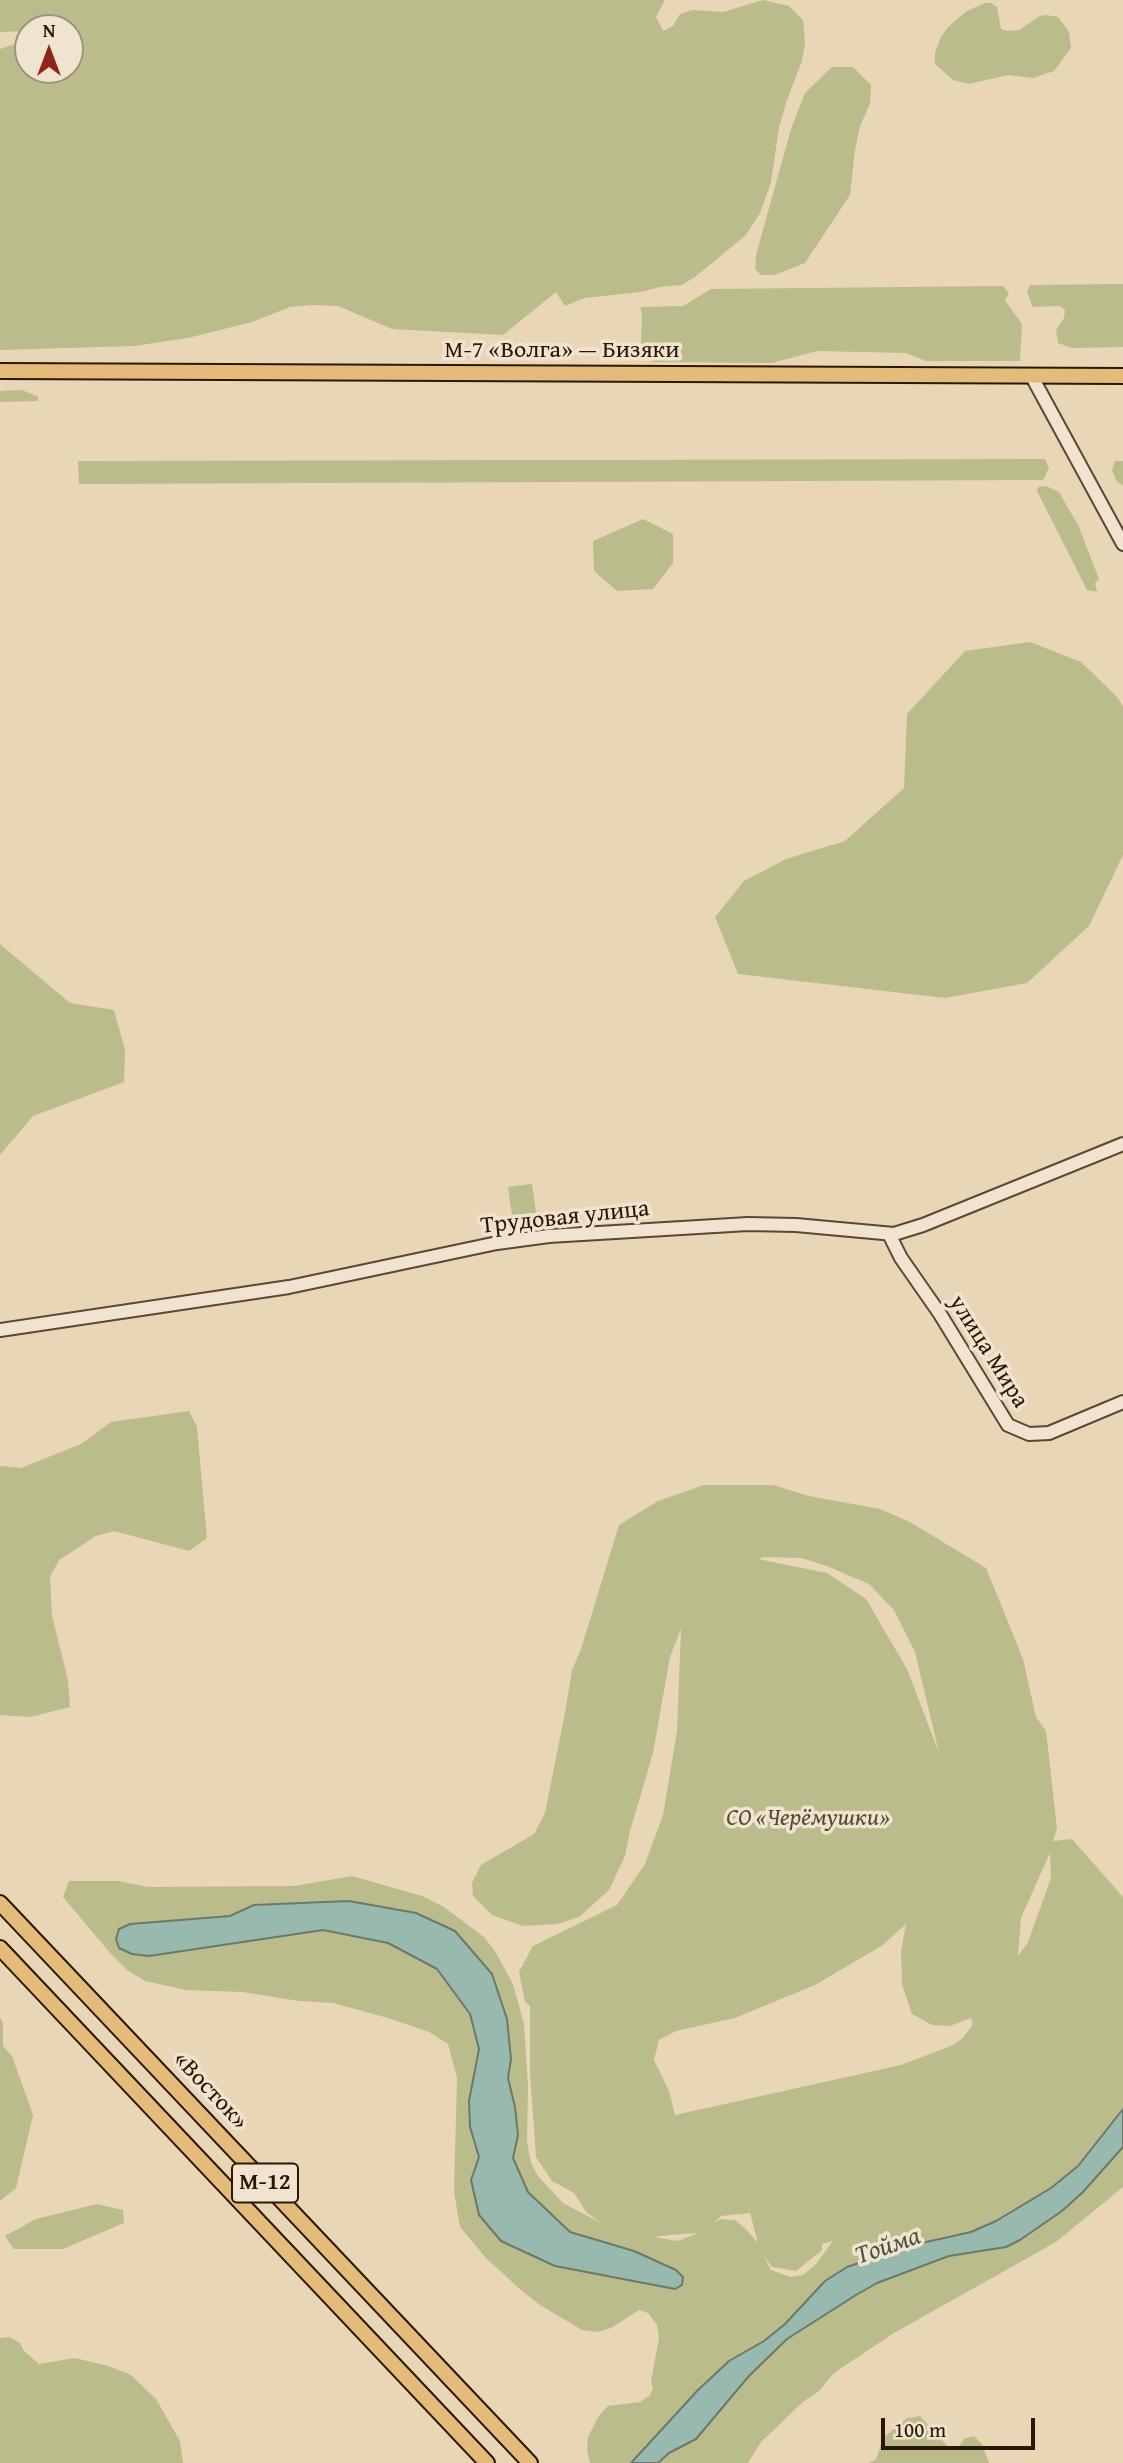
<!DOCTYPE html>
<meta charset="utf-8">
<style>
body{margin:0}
#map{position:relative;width:1123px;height:2463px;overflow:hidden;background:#e8d6b6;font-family:"Gentium Book Plus",serif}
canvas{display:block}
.north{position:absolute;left:14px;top:14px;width:70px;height:70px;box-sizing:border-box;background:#f0e4d0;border:2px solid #a1927e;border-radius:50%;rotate:0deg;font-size:19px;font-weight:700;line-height:28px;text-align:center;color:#2b1803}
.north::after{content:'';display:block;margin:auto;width:24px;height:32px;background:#8f2418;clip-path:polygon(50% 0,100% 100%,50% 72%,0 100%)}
.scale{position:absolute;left:881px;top:2418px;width:154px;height:32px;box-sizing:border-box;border:4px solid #2b1803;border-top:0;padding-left:9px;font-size:21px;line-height:24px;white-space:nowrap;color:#2b1803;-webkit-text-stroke:5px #f0e4d0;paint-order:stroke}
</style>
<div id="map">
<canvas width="1123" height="2463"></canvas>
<div class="north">N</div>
<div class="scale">100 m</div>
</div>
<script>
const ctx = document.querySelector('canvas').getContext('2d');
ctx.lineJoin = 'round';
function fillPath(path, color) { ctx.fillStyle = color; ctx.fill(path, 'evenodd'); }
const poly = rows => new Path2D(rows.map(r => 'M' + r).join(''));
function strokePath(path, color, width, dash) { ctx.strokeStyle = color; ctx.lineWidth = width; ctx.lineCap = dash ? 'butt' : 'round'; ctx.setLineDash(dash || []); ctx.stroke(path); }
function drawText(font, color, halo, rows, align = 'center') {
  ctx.font = font + ' "Gentium Book Plus",serif'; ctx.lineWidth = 7; ctx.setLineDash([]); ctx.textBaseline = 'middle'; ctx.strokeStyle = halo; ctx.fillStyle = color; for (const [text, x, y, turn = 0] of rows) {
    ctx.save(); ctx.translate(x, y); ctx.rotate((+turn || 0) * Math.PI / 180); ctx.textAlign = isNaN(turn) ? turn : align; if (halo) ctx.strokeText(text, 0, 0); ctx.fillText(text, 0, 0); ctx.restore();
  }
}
fillPath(poly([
 [0,0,665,0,656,17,663,31,673,26,680,14,692,10,723,12,763,0,789,6,803,20,805,43,802,61,787,100,779,128,771,182,760,213,746,235,695,277,682,285,660,287,641,292,584,298,565,306,556,292,503,335,392,329,338,306,313,305,290,307,252,322,188,338,134,346,0,350,0,49,28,40,28,70,70,70,70,28,28,28,28,31,0,32],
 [985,3,991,3,997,7,1001,29,1007,31,1019,30,1040,16,1046,15,1058,17,1069,32,1071,48,1054,71,1033,78,1008,75,969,84,953,80,935,64,935,53,941,37,948,27,967,11],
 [832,67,853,67,871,85,870,104,860,126,855,150,850,195,805,263,774,275,761,275,755,269,756,255,791,129,805,93],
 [1123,284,1123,347,1072,348,1058,343,1056,330,1064,318,1065,310,1060,306,1033,307,1027,292,1030,285],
 [1003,286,1009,293,1005,300,1022,324,1020,361,926,361,906,353,817,351,772,363,651,362,641,343,642,314,640,307,683,306,711,289],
 [22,390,39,397,37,401,0,402,0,391],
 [1045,459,1049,468,1043,480,79,484,78,461],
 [1115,461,1123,461,1123,486,1116,480,1112,470],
 [1046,486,1059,492,1078,525,1099,579,1095,583,1097,592,1087,590,1037,491,1038,487],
 [643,519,673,534,673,563,653,589,617,591,594,571,593,541],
 [1030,642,1081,662,1118,698,1123,707,1123,855,1089,926,1027,983,945,998,738,974,715,917,744,881,786,859,845,841,904,788,907,714,965,651],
 [0,944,70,1003,114,1010,125,1050,124,1082,33,1116,0,1155],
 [532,1184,536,1213,512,1215,508,1187],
 [189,1411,197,1427,207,1538,189,1551,114,1531,96,1536,59,1560,50,1577,52,1616,68,1680,70,1707,30,1717,0,1715,0,1466,21,1468,81,1444,111,1422],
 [704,1485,773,1485,809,1496,880,1509,908,1521,986,1568,1023,1659,1036,1717,1046,1731,1057,1828,1053,1841,1072,1839,1123,1897,1123,2109,1078,2166,1051,2188,996,2221,971,2232,938,2238,825,2281,785,2324,764,2341,729,2361,697,2391,631,2463,590,2463,587,2450,588,2437,598,2417,608,2406,640,2402,649,2396,653,2389,651,2381,659,2338,657,2325,648,2313,639,2310,611,2328,597,2332,582,2330,540,2305,522,2291,486,2258,460,2227,454,2192,457,2078,448,2044,429,2032,388,2018,333,2003,299,2001,242,1992,186,1990,145,1981,127,1970,111,1954,63,1897,69,1881,119,1881,148,1887,294,1886,352,1876,422,1896,444,1907,484,1937,495,1951,513,1984,524,2024,528,2086,527,2142,531,2163,538,2176,563,2203,603,2224,586,2212,574,2193,552,2181,536,2157,530,2073,530,2006,525,2002,519,1972,533,1946,617,1905,645,1864,663,1815,677,1731,681,1629,670,1657,653,1753,630,1831,625,1856,609,1890,579,1917,557,1924,523,1926,492,1915,473,1896,472,1883,481,1865,534,1834,545,1813,565,1713,572,1670,581,1649,619,1525,658,1501],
 [764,1557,801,1558,827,1566,869,1584,894,1610,915,1652,939,1753,907,1669,866,1599,827,1573,758,1559],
 [1050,1853,1051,1878,1028,1942,1018,1956,1021,1918],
 [255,1905,455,1931,511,2059,508,2078,515,2107,518,2135,513,2158,528,2192,570,2232,634,2251,676,2270,683,2277,682,2285,675,2289,555,2266,471,2180,479,2157,470,2127,469,2101,479,2049,470,2014,437,1969,388,1943,322,1930,149,1956,132,1954,119,1948,130,1924,230,1916],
 [906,1924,901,1951,902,1984,912,2014,932,2025,950,2026,971,2018,973,2024,963,2038,953,2045,901,2065,675,2115,669,2091,654,2060,659,2040,676,2031,735,2018,815,1985,883,1945],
 [750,2213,758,2243,746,2229,735,2220,721,2219,714,2223,721,2216],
 [698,2233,678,2241,654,2237,681,2234],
 [833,2241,816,2264,803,2275,790,2277,771,2270,764,2256,772,2267,796,2271,822,2250,822,2244],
 [0,2017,3,2023,3,2046,12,2056,33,2115,16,2188,0,2201],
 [1123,2147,1123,2187,1056,2242,894,2333,834,2373,819,2391,804,2401,761,2442,748,2463,658,2463,669,2453,696,2439,749,2376,787,2339,809,2324,877,2283,949,2256,977,2252,1062,2211,1083,2192],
 [97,2204,123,2210,124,2223,63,2249,14,2249,5,2236,36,2219],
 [9,2337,20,2343,24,2351,39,2364,75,2358,108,2366,131,2375,156,2399,180,2441,183,2463,0,2463,0,2338],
 [920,2416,949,2448,958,2448,964,2439,974,2436,982,2444,989,2463,868,2463,876,2460,883,2438,907,2418]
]), '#babd8b');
const water = poly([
 [349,1901,416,1913,455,1931,492,1974,507,2019,511,2059,508,2078,515,2107,518,2135,513,2158,528,2192,570,2232,634,2251,676,2270,683,2277,682,2285,675,2289,555,2266,501,2241,479,2215,471,2180,479,2157,470,2127,469,2101,479,2049,470,2014,437,1969,388,1943,323,1930,149,1956,132,1954,119,1948,116,1939,119,1929,130,1924,230,1916,254,1905,349,1901],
 [1123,2109,1123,2147,1083,2192,1062,2211,1020,2240,1006,2247,949,2256,877,2283,856,2295,787,2339,749,2376,696,2439,669,2453,658,2463,631,2463,697,2391,729,2361,764,2341,785,2324,825,2281,847,2267,908,2246,971,2232,996,2221,1051,2188,1078,2166,1123,2109]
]);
fillPath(water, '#97b9ae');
strokePath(water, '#6c796a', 2);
const minor = poly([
 [1031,375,1123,544],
 [889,1234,901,1258,940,1314,1008,1425,1029,1434,1049,1433,1123,1402],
 [0,1330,289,1287,497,1243,549,1236,748,1224,796,1225,894,1234,923,1225,1123,1144]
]);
const major = poly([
 [0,371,1123,376],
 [0,1903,530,2463],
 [0,1948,487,2463]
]);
strokePath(minor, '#5a4830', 16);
strokePath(major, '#2b1803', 18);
strokePath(minor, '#f0e4d0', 12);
strokePath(major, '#e4bb7b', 14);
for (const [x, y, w] of [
 [265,2183,66]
]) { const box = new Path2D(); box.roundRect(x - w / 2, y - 19.5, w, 39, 5); ctx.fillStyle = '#f0e4d0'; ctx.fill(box); strokePath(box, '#2b1803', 2); }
drawText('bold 23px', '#2b1803', null, [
 ["М-12",265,2183]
]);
drawText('24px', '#2b1803', '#f0e4d0', [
 ["М-7 «Волга» — Бизяки",562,351],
 ["Трудовая улица",565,1218,-6],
 ["улица Мира",988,1352,58],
 ["«Восток»",210,2091,47]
]);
drawText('italic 24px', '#564a2c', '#f0e4d0', [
 ["СО «Черёмушки»",808,1819]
]);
drawText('italic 26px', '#51503f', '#f0e4d0', [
 ["Тойма",888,2247,-19]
]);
</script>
